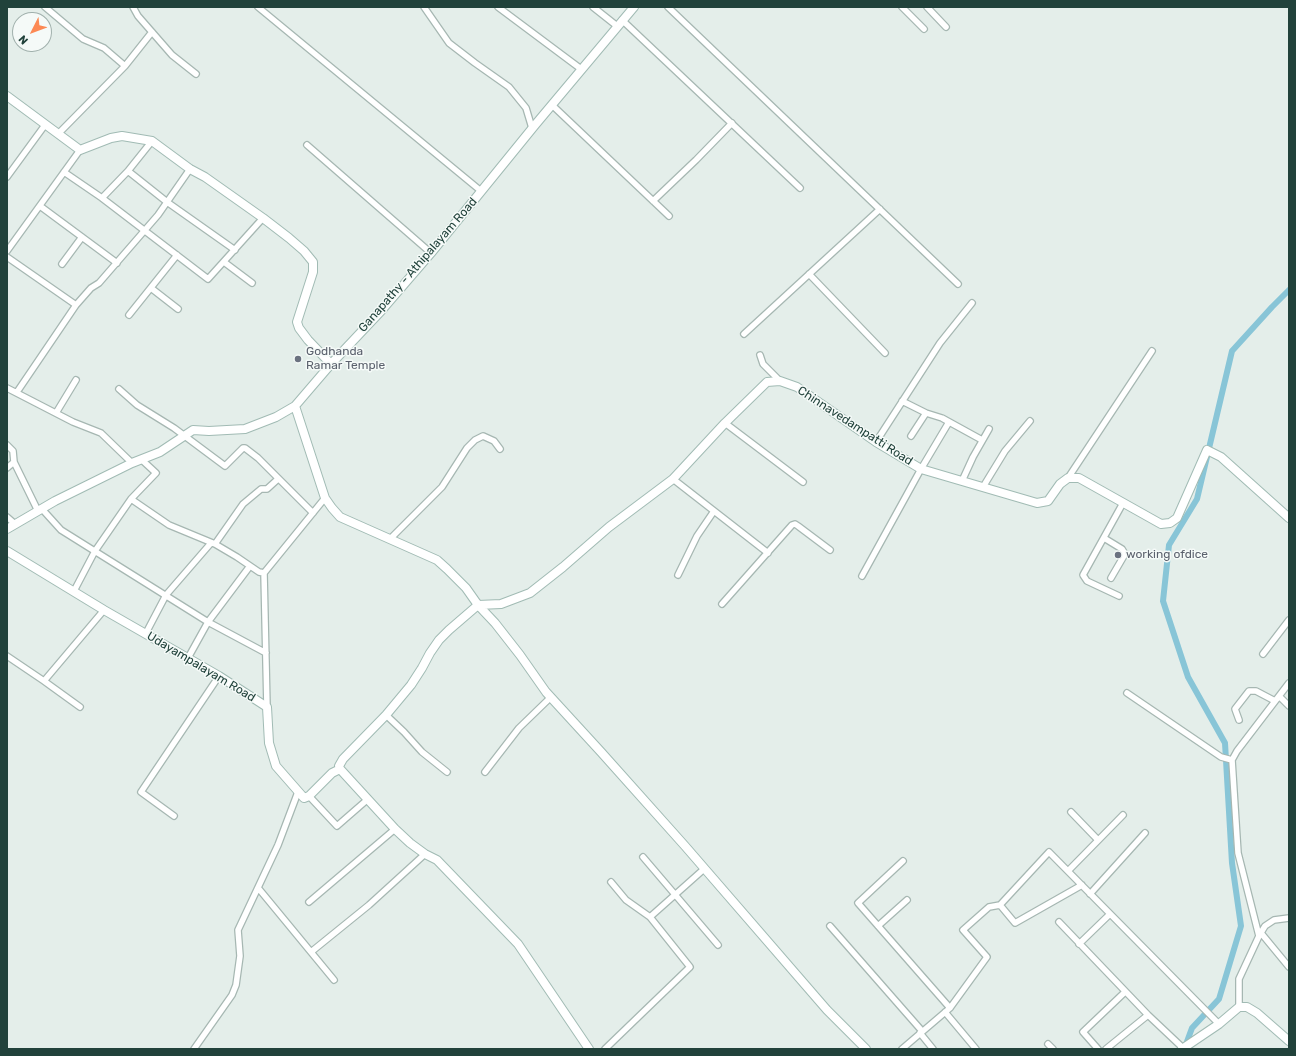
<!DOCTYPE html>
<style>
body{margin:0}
#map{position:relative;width:1296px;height:1056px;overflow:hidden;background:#e4eeea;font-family:Rubik,sans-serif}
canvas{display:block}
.frame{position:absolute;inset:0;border:8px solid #21423b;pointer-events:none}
.north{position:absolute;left:12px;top:12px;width:40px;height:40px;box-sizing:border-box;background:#f5faf8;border:1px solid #a0b0ac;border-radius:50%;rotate:228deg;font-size:11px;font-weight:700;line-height:16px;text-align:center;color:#21423b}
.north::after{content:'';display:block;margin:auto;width:14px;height:18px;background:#fc8954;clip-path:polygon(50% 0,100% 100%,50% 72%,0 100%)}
</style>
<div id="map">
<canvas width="1296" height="1056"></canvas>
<div class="frame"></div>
<div class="north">N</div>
</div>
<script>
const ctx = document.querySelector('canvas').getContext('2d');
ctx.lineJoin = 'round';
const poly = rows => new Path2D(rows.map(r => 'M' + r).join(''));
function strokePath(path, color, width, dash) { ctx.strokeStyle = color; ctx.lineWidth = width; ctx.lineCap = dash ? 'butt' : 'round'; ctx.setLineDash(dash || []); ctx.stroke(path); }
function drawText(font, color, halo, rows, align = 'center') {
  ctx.font = font + ' Rubik,sans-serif'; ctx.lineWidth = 3; ctx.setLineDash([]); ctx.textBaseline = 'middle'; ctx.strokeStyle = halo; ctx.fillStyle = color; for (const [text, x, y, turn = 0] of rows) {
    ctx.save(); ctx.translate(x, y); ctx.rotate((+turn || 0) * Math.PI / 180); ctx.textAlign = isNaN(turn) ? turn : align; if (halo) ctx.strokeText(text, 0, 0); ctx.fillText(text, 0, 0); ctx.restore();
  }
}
strokePath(poly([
 [1185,1047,1192,1028,1219,999,1241,926,1232,863,1225,743,1188,677,1163,601,1169,545,1197,499,1232,351,1272,307,1289,290]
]), '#88c5d7', 6);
const street = poly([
 [45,7,83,39,104,48,125,66],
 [133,7,138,16,172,55,196,74],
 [258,7,481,191],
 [424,7,449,43,475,63,509,87,526,108,532,128],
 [498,7,581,69],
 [593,7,617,26],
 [668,7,958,284],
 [902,7,924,29],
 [927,7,946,27],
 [622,20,800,188],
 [552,105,669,216],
 [58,134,125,66,152,32],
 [152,141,128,171,167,202,235,250],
 [307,145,431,253],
 [64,172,102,198,208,279,263,218],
 [7,177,45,125],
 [102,198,128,171],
 [653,201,696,160,732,123],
 [40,206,117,263],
 [7,251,80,150],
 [7,257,76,305],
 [224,262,252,283],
 [62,264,82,237],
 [809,274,885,353],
 [151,288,178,309],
 [129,315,177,255],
 [744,334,880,209],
 [760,355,763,364,780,381],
 [7,388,73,422,101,433,132,463],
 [119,389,137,405,174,428,225,466,243,448,245,448,258,458,313,513],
 [17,392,76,305,91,288,99,283,158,215,190,169],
 [902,401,926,413,942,418,982,440],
 [56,413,76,380],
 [725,423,803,482],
 [911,436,926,413],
 [876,442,940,343,972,303],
 [7,445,13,451,14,462],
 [7,468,14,462,38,511],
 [1068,478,1152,351],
 [673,479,768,553],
 [962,481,973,457,989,429],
 [983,487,1005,451,1030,421],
 [131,499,169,525,215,544,237,557,259,572,264,573],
 [42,509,61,530,208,622,266,653],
 [7,517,15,524],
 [1104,538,1122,549,1125,554,1111,578],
 [390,539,442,487,467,448,475,440,483,436,494,441,500,449],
 [215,544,243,504,261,489,267,489,278,479],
 [678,575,697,536,714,511],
 [862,576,921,469,949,422],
 [74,591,95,551,131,499,156,473,142,460],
 [1119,596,1087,581,1083,575,1123,503],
 [722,604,792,525,795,524,798,526,830,550],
 [146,633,166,595,211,543],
 [1263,654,1289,620],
 [7,656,44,681,104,610],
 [188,658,208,622,250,566],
 [44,681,80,707],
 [1127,693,1221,757,1232,760],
 [1279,696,1289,706],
 [267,707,264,573,325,498],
 [386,715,404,732,422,752,447,772],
 [1239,720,1235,709,1249,691,1256,691,1275,701],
 [485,772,519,728,551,697],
 [309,796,337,826,368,799],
 [1071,812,1098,840],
 [174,816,141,792,219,676],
 [643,857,718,945],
 [1068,871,1123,815],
 [259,889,334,980],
 [1090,894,1145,833],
 [309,902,395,829],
 [1000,905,1015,923,1082,885],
 [650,917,704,869],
 [1059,922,1148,1015,1183,1048],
 [830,926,922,1031],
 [878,926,907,900],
 [1261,933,1289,967],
 [1259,936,1265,926,1274,920,1289,918],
 [1079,944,1110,914],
 [311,952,369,905,425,854],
 [1239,1007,1239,979,1259,936,1238,853,1232,760,1237,751,1289,683],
 [950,1008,987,957,963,930,989,907,1000,905,1049,852,1219,1024],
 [945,1012,976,1049],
 [920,1033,933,1049],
 [1048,1044,1053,1049],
 [194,1049,232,995,236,985,240,956,238,930,278,845,298,792],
 [605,1049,690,967,650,917,626,900,611,882],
 [902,1049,950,1008,858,903,903,861],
 [1098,1049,1083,1032,1125,992],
 [1106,1049,1148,1015]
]);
const secondary = poly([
 [7,96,80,150,111,138,122,136,152,141,190,169,205,177,263,218,289,238,304,251,313,262,313,272,297,322,299,328,308,340,331,364],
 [295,406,325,498,332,508,340,517,437,560,447,569,466,588,478,605,449,630,439,640,430,653,422,668,411,685,386,715,343,759,339,766,340,769,395,829,410,843,425,854,437,860,518,944,589,1049],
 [7,529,55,501,132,463,160,452,193,430,209,431,245,429,276,417,295,406,331,364,381,311,431,253,535,125,634,7],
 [7,551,104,610,219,676,267,707,269,743,276,766,304,798,309,796,332,773,340,769],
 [478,605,501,604,530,593,563,567,609,527,673,479,725,423,767,382,780,381,797,387,876,442,921,469,1037,503,1048,501,1060,484,1068,478,1079,478,1161,524,1170,523,1177,518,1207,450,1221,457,1289,518],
 [478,605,495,623,520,655,546,692,601,752,685,846,827,1010,866,1049],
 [1182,1049,1219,1024,1239,1007,1247,1007,1257,1013,1289,1041]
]);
strokePath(street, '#a6b7b2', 8);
strokePath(secondary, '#a1bbb4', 10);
strokePath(street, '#fff', 5.5);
strokePath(secondary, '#fff', 8);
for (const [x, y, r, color] of [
 [298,359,4,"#6b7280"],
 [1118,555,4,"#6b7280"]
]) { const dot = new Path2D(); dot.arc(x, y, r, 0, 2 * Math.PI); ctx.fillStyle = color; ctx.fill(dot); strokePath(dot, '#f5faf8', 1.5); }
drawText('12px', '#21423b', '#f5faf8', [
 ["Ganapathy - Athipalayam Road",418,265,-49],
 ["Chinnavedampatti Road",855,426,33],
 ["Udayampalayam Road",201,667,31]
]);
drawText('12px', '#5b616d', '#f5faf8', [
 ["Godhanda",306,352],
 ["Ramar Temple",306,366],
 ["working ofdice",1126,555]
], 'left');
</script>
